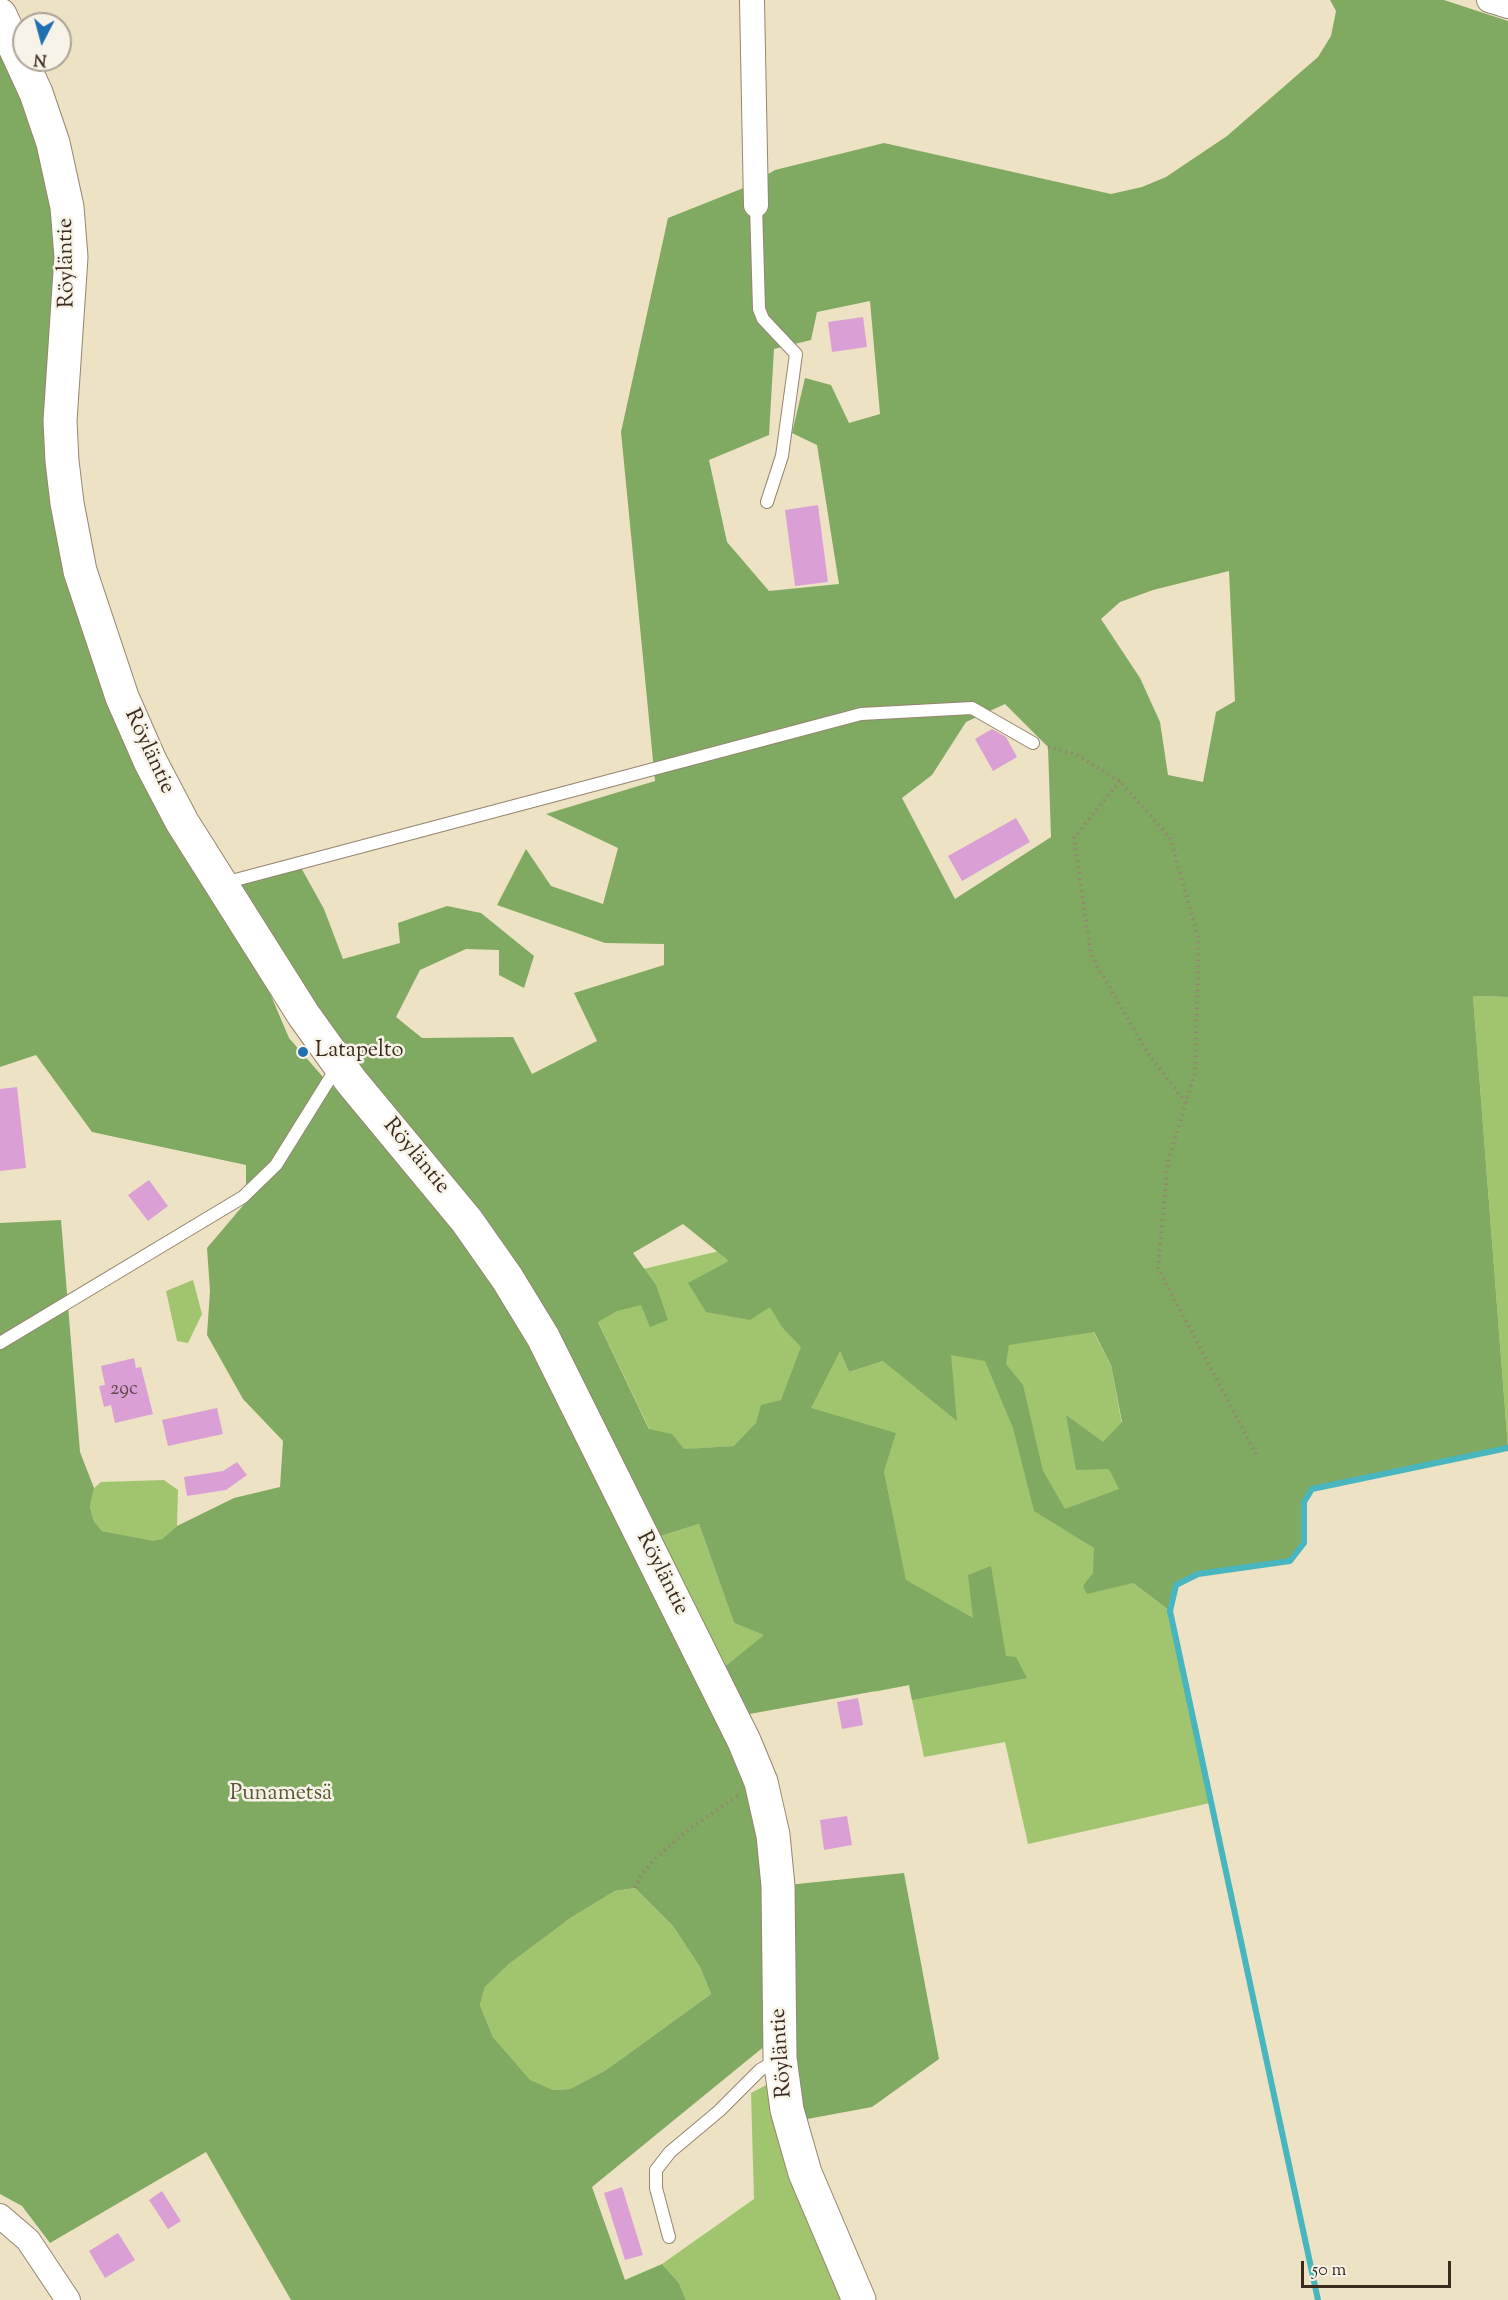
<!DOCTYPE html>
<meta charset="utf-8">
<style>
body{margin:0}
#map{position:relative;width:1508px;height:2300px;overflow:hidden;background:#ede2c3;font-family:"Sorts Mill Goudy",serif}
canvas{display:block}
.north{position:absolute;left:12px;top:12px;width:60px;height:60px;box-sizing:border-box;background:#f7f3e8;border:2px solid #aca397;border-radius:50%;rotate:186deg;font-size:16px;font-weight:700;line-height:24px;text-align:center;color:#3b2a1e}
.north::after{content:'';display:block;margin:auto;width:21px;height:27px;background:#1f6fb2;clip-path:polygon(50% 0,100% 100%,50% 72%,0 100%)}
.scale{position:absolute;left:1301px;top:2261px;width:150px;height:27px;box-sizing:border-box;border:3px solid #3b2a1e;border-top:0;padding-left:8px;font-size:18px;line-height:21px;white-space:nowrap;color:#3b2a1e;-webkit-text-stroke:4px #f7f3e8;paint-order:stroke}
</style>
<div id="map">
<canvas width="1508" height="2300"></canvas>
<div class="north">N</div>
<div class="scale">50 m</div>
</div>
<script>
const ctx = document.querySelector('canvas').getContext('2d');
ctx.lineJoin = 'round';
function fillPath(path, color) { ctx.fillStyle = color; ctx.fill(path, 'evenodd'); }
const poly = rows => new Path2D(rows.map(r => 'M' + r).join(''));
function strokePath(path, color, width, dash) { ctx.strokeStyle = color; ctx.lineWidth = width; ctx.lineCap = dash ? 'butt' : 'round'; ctx.setLineDash(dash || []); ctx.stroke(path); }
function drawText(font, color, halo, rows, align = 'center') {
  ctx.font = font + ' "Sorts Mill Goudy",serif'; ctx.lineWidth = 5; ctx.setLineDash([]); ctx.textBaseline = 'middle'; ctx.strokeStyle = halo; ctx.fillStyle = color; for (const [text, x, y, turn = 0] of rows) {
    ctx.save(); ctx.translate(x, y); ctx.rotate((+turn || 0) * Math.PI / 180); ctx.textAlign = isNaN(turn) ? turn : align; if (halo) ctx.strokeText(text, 0, 0); ctx.fillText(text, 0, 0); ctx.restore();
  }
}
fillPath(poly([
 [1473,996,1508,997,1508,1448],
 [791,1234,849,1372,972,1332,1078,1303,1111,1365,1135,1495,1133,1583,1170,1611,1210,1803,1028,1844,1005,1742,924,1757,909,1685,874,1692,923,1667,884,1471,734,1446,660,1451,580,1284],
 [193,1280,202,1314,188,1343,177,1341,166,1291],
 [164,1480,178,1490,177,1526,162,1539,153,1542,102,1531,94,1521,90,1507,94,1488,101,1482],
 [699,1524,734,1623,765,1635,712,1677,645,1541],
 [635,1888,673,1926,700,1967,711,1994,606,2070,570,2089,553,2090,530,2081,493,2037,480,2005,485,1987,509,1964,572,1917,615,1891],
 [770,2083,843,2300,686,2300,679,2283,662,2264,754,2199,751,2093]
]), '#a1c56f');
fillPath(poly([
 [1330,0,1444,0,1508,21,1508,997,1473,996,1508,1448,1312,1489,1304,1502,1304,1543,1290,1561,1198,1574,1176,1585,1170,1611,1133,1583,1087,1594,1083,1586,1093,1573,1094,1548,1034,1511,1013,1428,985,1361,951,1355,957,1421,883,1361,849,1372,840,1351,811,1408,896,1433,884,1471,906,1580,973,1618,968,1575,991,1566,1006,1656,1016,1657,1027,1678,912,1700,909,1685,733,1717,712,1677,764,1635,734,1623,699,1524,645,1541,576,1405,223,888,299,864,324,909,343,959,400,943,398,923,447,906,481,913,534,956,524,988,499,975,499,950,466,949,420,970,396,1017,422,1038,513,1037,532,1074,597,1041,574,993,664,965,664,944,605,943,497,905,526,849,551,886,603,904,618,848,546,814,655,781,621,432,668,218,746,187,775,170,884,143,1111,194,1142,187,1166,177,1227,136,1318,57,1331,36,1336,11],
 [870,301,880,414,849,423,831,385,805,378,792,433,817,445,839,584,769,591,727,542,709,460,769,435,774,349,811,340,817,312],
 [1229,571,1235,701,1216,712,1203,782,1168,775,1160,722,1140,678,1101,619,1120,602,1153,590],
 [1005,704,1048,747,1051,837,955,899,902,798,932,775,966,722],
 [683,1224,729,1261,688,1283,706,1312,750,1320,770,1307,782,1327,801,1347,781,1400,761,1405,756,1423,734,1446,684,1449,672,1434,649,1429,598,1322,617,1311,641,1305,650,1327,668,1320,656,1285,633,1253],
 [1094,1332,1111,1365,1122,1422,1103,1442,1066,1415,1076,1470,1109,1469,1119,1489,1065,1509,1043,1471,1023,1385,1006,1364,1009,1345],
 [0,42,25,94,50,196,55,250,54,514,76,611,109,700,183,852,269,991,289,1038,323,1077,366,1119,463,1237,515,1314,675,1633,744,1779,765,1871,766,2045,592,2187,625,2280,662,2264,679,2283,686,2300,291,2300,206,2152,50,2243,22,2206,0,2194,0,1223,61,1220,80,1452,94,1488,90,1507,94,1521,102,1531,153,1541,162,1539,177,1526,234,1498,280,1487,283,1441,243,1399,207,1335,210,1291,207,1248,246,1202,246,1165,92,1132,36,1055,0,1067],
 [635,1888,673,1926,700,1967,711,1994,606,2070,570,2089,553,2090,530,2080,493,2037,480,2005,485,1987,509,1964,572,1917,615,1891],
 [904,1873,939,2059,872,2107,791,2122,778,1886]
]), '#80aa62');
strokePath(poly([
 [1318,2300,1170,1611,1176,1585,1198,1574,1290,1561,1304,1543,1304,1502,1312,1489,1508,1448]
]), '#47b6be', 6);
fillPath(poly([
 [863,317,867,347,832,352,828,322],
 [818,505,828,582,795,586,785,510],
 [992,729,1006,737,1017,757,993,771,975,739],
 [1016,818,1030,842,962,881,948,856],
 [17,1087,26,1168,0,1171,0,1089],
 [149,1180,168,1206,148,1221,128,1195],
 [134,1358,136,1368,141,1367,153,1414,115,1423,111,1405,104,1407,99,1386,105,1385,101,1366],
 [217,1408,223,1434,168,1446,162,1420],
 [237,1462,247,1475,226,1490,187,1496,184,1477,223,1471],
 [858,1698,863,1725,842,1729,837,1702],
 [847,1816,852,1845,824,1850,820,1820],
 [622,2187,643,2255,625,2260,604,2193],
 [162,2191,181,2221,168,2229,149,2200],
 [118,2233,135,2260,105,2278,89,2251]
]), '#daa0d5');
const lane = poly([
 [756,205,759,309,763,319,796,354,782,456,767,502],
 [224,883,861,714,972,708,1033,743],
 [0,1343,243,1197,276,1165,337,1067],
 [669,2237,656,2188,656,2170,670,2152,719,2111,760,2070,777,2060]
]);
const street = poly([
 [752,0,756,205],
 [1489,0,1508,6],
 [0,2216,28,2240,68,2300]
]);
const secondary = poly([
 [0,15,36,93,53,143,67,207,71,257,60,421,62,461,67,503,80,571,122,697,150,761,182,822,303,1014,351,1081,467,1221,507,1278,543,1337,744,1741,761,1782,773,1835,778,1886,780,2058,787,2110,805,2173,859,2300]
]);
strokePath(lane, '#948670', 14);
strokePath(street, '#948670', 26);
strokePath(secondary, '#948670', 35);
strokePath(poly([
 [1048,747,1075,754,1120,781,1170,838,1199,940,1195,1073,1168,1161,1158,1268,1257,1456],
 [1120,781,1074,838,1091,955,1147,1052,1186,1103],
 [635,1888,641,1875,656,1858,689,1829,739,1795]
]), '#948670', 4, [1.5, 4.5]);
strokePath(lane, '#fff', 12);
strokePath(street, '#fff', 24);
strokePath(secondary, '#fff', 33);
for (const [x, y, r, color] of [
 [303,1052,6,"#1f6fb2"]
]) { const dot = new Path2D(); dot.arc(x, y, r, 0, 2 * Math.PI); ctx.fillStyle = color; ctx.fill(dot); strokePath(dot, '#f7f3e8', 2); }
drawText('20px', '#63484c', null, [
 ["29c",124,1391]
]);
drawText('22px', '#3b2a1e', '#f7f3e8', [
 ["Röyläntie",68,263,-91],
 ["Röyläntie",148,752,65],
 ["Röyläntie",415,1157,50],
 ["Röyläntie",661,1574,63],
 ["Röyläntie",783,2053,-94]
]);
drawText('22px', '#3b2a1e', '#f7f3e8', [
 ["Latapelto",315,1052]
], 'left');
drawText('22px', '#5a5836', '#f7f3e8', [
 ["Punametsä",281,1795]
]);
</script>
